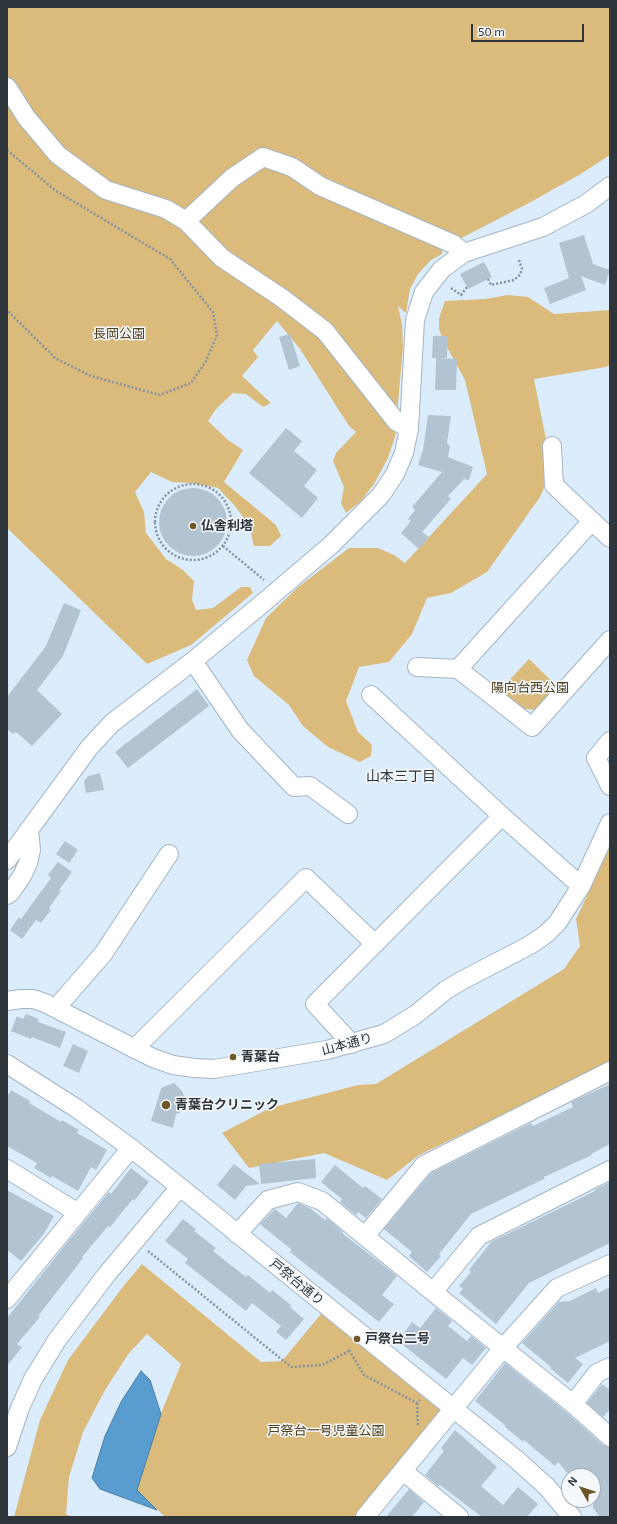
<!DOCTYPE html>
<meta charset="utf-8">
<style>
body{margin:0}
#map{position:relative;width:617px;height:1524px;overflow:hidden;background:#dbedfd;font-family:"Exo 2",sans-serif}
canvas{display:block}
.frame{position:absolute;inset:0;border:8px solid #2e353b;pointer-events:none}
.north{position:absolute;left:561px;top:1468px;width:40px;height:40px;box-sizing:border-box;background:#f5f8fb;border:1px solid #a5aaae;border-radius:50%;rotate:309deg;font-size:11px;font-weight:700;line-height:16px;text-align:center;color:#2e353b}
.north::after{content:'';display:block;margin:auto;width:14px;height:18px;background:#6e5727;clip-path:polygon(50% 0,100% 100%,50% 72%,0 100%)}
.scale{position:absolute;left:471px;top:24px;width:113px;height:18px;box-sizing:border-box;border:2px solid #2e353b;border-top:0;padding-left:5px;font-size:12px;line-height:14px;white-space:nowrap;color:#2e353b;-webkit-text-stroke:3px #f5f8fb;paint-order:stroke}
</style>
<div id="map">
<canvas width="617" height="1524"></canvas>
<div class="frame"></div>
<div class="north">N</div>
<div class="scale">50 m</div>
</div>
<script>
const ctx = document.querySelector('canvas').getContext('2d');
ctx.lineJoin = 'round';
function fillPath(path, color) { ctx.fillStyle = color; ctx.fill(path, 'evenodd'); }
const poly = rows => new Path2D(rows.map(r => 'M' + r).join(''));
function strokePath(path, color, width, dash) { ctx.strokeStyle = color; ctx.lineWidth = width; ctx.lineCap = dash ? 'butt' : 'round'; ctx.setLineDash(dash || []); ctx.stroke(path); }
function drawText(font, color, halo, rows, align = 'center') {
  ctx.font = font + ' "Exo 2","Noto Sans JP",sans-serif'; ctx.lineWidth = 3; ctx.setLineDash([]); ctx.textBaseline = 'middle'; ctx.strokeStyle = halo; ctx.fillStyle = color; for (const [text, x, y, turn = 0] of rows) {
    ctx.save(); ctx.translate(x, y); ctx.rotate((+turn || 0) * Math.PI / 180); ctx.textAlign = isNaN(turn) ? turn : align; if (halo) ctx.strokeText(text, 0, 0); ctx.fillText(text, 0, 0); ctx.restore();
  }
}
fillPath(poly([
 [7,7,610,7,610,155,579,175,529,203,446,246,443,246,442,254,431,260,418,274,410,289,406,313,398,306,402,324,403,347,395,437,388,458,374,484,361,501,346,513,341,503,344,487,333,461,336,453,356,432,349,426,300,349,277,321,253,350,258,357,242,376,271,403,263,407,246,394,233,393,216,409,208,421,228,440,243,450,224,482,276,525,281,536,270,546,254,546,249,525,234,505,218,488,192,483,172,482,151,472,135,492,144,512,146,533,166,559,183,570,194,581,192,600,196,610,213,608,241,587,250,587,253,593,191,645,147,664,7,528],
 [508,295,528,297,554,314,610,310,610,365,606,367,534,379,552,470,540,497,487,572,451,593,427,598,412,634,389,662,359,667,346,701,358,732,372,745,371,756,360,762,328,747,303,726,289,705,254,676,247,660,266,618,297,588,349,548,378,548,394,555,405,563,487,474,465,380,443,340,439,329,439,318,445,301,485,299],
 [529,659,559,688,538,710,525,709,499,691],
 [610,847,610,1063,419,1155,387,1180,324,1153,249,1168,222,1133,270,1108,358,1085,376,1084,564,969,580,946,576,919],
 [142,1264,261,1362,282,1361,321,1314,441,1411,356,1517,165,1517,132,1485,181,1364,147,1334,129,1353,105,1390,83,1432,69,1477,66,1514,73,1517,14,1517,40,1420,68,1360,125,1284]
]), '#dbbb7b');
const water = poly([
 [141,1371,150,1380,161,1414,137,1490,157,1510,100,1489,92,1478,105,1436,121,1402,141,1371]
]);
fillPath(water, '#599dd0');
strokePath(water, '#4c7ea3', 1);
fillPath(poly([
 [584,235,593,264,610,270,605,285,581,276,586,290,550,304,544,288,569,278,559,243],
 [484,262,492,277,468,289,460,274],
 [290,334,300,366,289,370,279,337],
 [433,336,448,336,447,358,432,358],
 [436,358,457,359,456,390,435,390],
 [428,415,451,416,447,443,450,446,448,457,473,467,469,480,464,479,448,496,451,499,422,532,429,537,419,549,401,533,411,521,408,519,415,510,412,507,442,472,418,465,423,450],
 [286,428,302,441,294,451,317,470,304,486,318,498,302,518,249,473],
 '159 522a34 34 0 1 1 68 0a34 34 0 1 1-68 0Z',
 [64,603,81,610,63,656,37,690,62,714,32,746,16,732,13,734,7,729,7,697,46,646],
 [197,689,209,706,128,768,115,752],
 [100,773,104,790,86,793,84,781,88,776],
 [65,841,78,850,69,863,56,854],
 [58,862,72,872,59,890,61,891,49,908,51,910,41,923,36,920,22,939,10,930,19,917,21,919,51,878,48,875],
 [26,1014,39,1019,38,1022,66,1032,60,1048,32,1037,31,1039,11,1031,17,1016,23,1019],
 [73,1044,88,1051,79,1073,63,1066],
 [174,1083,182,1091,184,1096,180,1113,176,1114,173,1128,151,1121,161,1089,163,1087],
 [610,1084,610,1144,591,1154,592,1155,544,1177,544,1179,471,1214,439,1254,441,1256,427,1272,409,1256,412,1252,384,1229,431,1173,531,1123,533,1126,573,1107,571,1102],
 [11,1090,30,1101,29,1103,61,1122,62,1120,79,1130,77,1133,107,1150,96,1170,91,1167,78,1191,52,1176,51,1178,34,1168,37,1163,7,1146,7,1097],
 [315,1159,316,1178,261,1184,259,1164],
 [234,1164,260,1184,246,1186,235,1200,217,1185],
 [335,1165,363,1188,365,1186,382,1199,366,1218,358,1212,356,1215,340,1202,342,1199,321,1182],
 [131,1168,149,1182,134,1201,133,1199,110,1227,108,1226,82,1257,83,1258,38,1316,40,1317,17,1344,22,1347,7,1366,7,1318,66,1244,109,1192,111,1194],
 [610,1182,610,1243,529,1283,496,1324,459,1293,463,1289,459,1286,471,1272,469,1270,491,1242,595,1191,594,1190],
 [7,1190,54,1216,43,1235,21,1261,7,1250],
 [298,1203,310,1208,325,1220,327,1218,343,1232,342,1233,397,1276,382,1295,394,1304,379,1322,290,1252,292,1250,260,1224,275,1209,286,1218],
 [183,1219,196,1229,194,1231,216,1248,213,1251,246,1277,248,1275,270,1293,272,1290,291,1305,290,1307,304,1319,286,1340,276,1332,281,1326,252,1303,246,1311,185,1263,188,1259,165,1241],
 [610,1287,610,1341,575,1358,583,1364,568,1383,550,1368,551,1367,522,1343,559,1302,570,1301,596,1288,598,1293],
 [436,1308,452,1321,448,1326,467,1341,471,1336,486,1348,472,1365,463,1358,446,1379,398,1341,412,1322,420,1328],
 [505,1363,566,1412,603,1445,610,1447,610,1517,600,1517,593,1508,593,1476,570,1476,558,1462,555,1466,524,1440,523,1442,505,1427,506,1426,475,1401],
 [602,1384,610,1390,610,1409,603,1417,587,1403],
 [455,1430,497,1467,481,1486,503,1505,518,1487,538,1504,527,1517,482,1517,440,1485,438,1486,425,1475,444,1451,441,1448],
 [409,1489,424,1502,412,1517,386,1517]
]), '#b2c4d2');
const minor = poly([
 [7,87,26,117,58,155,106,190,166,209,186,221,222,258,282,298,325,331,396,421,409,429],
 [186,221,232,178,263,157,292,167,320,186,453,244,464,253],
 [552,446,554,485,592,521],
 [193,661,240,730,294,787,310,786,348,814],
 [417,667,458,669,532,727,610,640],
 [458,669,592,521,610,538],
 [371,695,502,816,581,886],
 [610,741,596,758,610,786],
 [7,860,89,748,112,723,193,661,257,608,331,545,381,495,395,474,404,453,409,429,415,320,424,292,442,269,464,253,543,227,586,204,610,186],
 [7,895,11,892,22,876,28,863,31,850,29,829],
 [7,1001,21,999,33,999,45,1003,153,1058,173,1065,194,1068,214,1069,327,1050,384,1034,415,1015,446,990,461,981,530,945,546,934,558,922,581,886,610,823],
 [56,1008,103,954,169,854],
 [352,1044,315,1004,502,816],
 [134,1049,306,878,375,944],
 [7,1064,76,1108,131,1148,180,1187,517,1460,547,1487,572,1517],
 [7,1169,78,1213],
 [237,1234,268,1200,298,1192,322,1201,433,1292,573,1404,610,1437],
 [365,1236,424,1165,610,1071],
 [433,1292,479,1236,610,1170],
 [7,1299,131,1148],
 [573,1404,597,1373,610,1367],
 [7,1447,20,1408,33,1379,57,1340,107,1274,180,1187],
 [403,1471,459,1517],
 [365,1517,503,1348,557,1288,610,1264]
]);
strokePath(minor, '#a3b4c3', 20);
strokePath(poly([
 [7,150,56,191,170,259,213,312,217,335,206,361,191,383,160,395,91,376,55,358,7,310],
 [488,279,491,285,514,280,520,275,522,269,519,260],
 [451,288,461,295,467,287],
 '155 522a38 38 0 1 1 76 0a38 38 0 1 1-76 0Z',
 [223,546,264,580],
 [148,1251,291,1367,322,1365,349,1351],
 [349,1350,364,1375,417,1403,420,1400],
 [417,1403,418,1427]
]), '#87949f', 2.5, [2, 2]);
strokePath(minor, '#fff', 18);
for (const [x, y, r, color] of [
 [193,526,4,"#6e5727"],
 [233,1057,4,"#6e5727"],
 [166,1105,5,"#6e5727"],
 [357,1339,4,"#6e5727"]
]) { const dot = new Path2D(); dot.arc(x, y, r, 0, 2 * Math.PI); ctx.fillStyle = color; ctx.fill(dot); strokePath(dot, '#f5f8fb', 1.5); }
drawText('13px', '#50401f', '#f5f8fb', [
 ["長岡公園",119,334],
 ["陽向台西公園",530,688],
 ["戸祭台一号児童公園",326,1431]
]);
drawText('bold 13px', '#2e353b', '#f5f8fb', [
 ["仏舎利塔",201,526],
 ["青葉台",241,1057],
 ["青葉台クリニック",175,1105],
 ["戸祭台二号",365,1339]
], 'left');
drawText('13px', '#2e353b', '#f5f8fb', [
 ["山本通り",347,1044,-15],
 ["戸祭台通り",297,1282,39]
]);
drawText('14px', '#2e353b', '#f5f8fb', [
 ["山本三丁目",401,776]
]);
</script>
